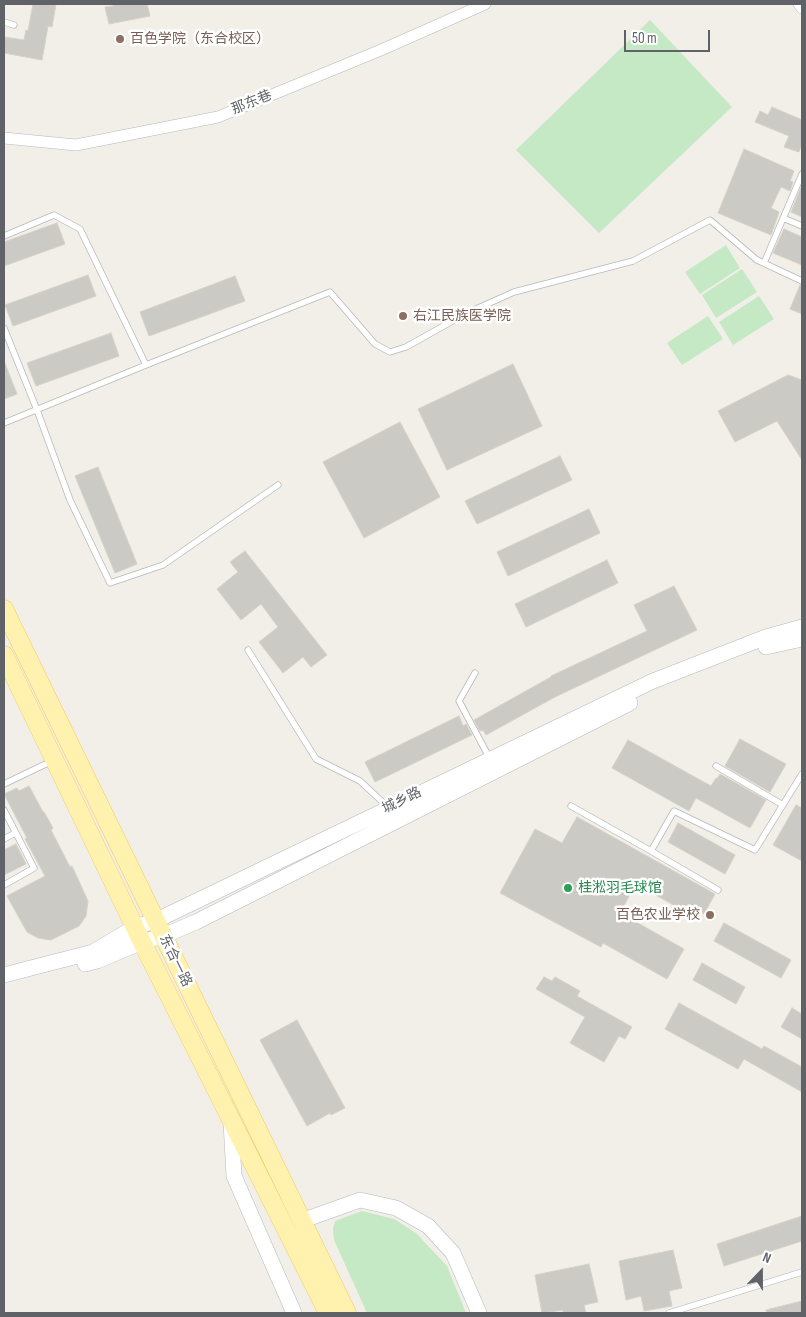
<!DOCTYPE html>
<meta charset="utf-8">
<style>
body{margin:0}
#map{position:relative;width:806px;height:1317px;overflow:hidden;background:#f1efe8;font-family:"Sofia Sans Condensed",sans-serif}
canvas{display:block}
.frame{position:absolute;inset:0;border:5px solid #5f6368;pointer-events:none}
.north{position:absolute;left:736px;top:1247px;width:50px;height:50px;-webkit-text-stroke:4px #fff;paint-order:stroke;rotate:22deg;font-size:14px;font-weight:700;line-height:20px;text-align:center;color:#5f6368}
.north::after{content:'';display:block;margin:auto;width:18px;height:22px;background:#5f6368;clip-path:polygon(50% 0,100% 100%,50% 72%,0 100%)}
.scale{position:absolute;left:624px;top:30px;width:86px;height:22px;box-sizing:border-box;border:2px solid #5f6368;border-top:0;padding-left:6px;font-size:15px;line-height:18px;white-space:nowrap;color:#5f6368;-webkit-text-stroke:4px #fff;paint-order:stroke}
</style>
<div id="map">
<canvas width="806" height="1317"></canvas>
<div class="frame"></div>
<div class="north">N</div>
<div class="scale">50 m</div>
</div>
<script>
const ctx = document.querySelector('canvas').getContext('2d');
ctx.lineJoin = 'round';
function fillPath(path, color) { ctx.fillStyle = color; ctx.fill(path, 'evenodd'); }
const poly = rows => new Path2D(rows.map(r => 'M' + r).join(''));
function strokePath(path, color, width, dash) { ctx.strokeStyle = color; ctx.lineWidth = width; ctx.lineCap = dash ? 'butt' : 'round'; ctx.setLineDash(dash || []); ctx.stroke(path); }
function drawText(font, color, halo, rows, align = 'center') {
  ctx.font = font + ' "Sofia Sans Condensed","Noto Sans SC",sans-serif'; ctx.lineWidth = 5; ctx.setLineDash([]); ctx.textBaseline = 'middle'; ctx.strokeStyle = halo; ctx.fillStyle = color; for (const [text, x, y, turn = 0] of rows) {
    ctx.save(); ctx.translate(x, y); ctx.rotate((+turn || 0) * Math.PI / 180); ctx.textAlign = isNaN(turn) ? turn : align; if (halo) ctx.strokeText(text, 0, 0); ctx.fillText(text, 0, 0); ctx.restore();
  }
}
fillPath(poly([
 [650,20,732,107,599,233,516,150],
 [726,245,740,268,700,294,685,272],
 [742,269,757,292,716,318,702,295],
 [759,296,774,319,733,345,719,322],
 [708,316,723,339,682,365,667,343],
 [362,1211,394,1219,416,1233,447,1266,466,1313,367,1313,334,1240,333,1229,335,1221]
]), '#c5e8c5');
const building = poly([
 [33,4,56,4,52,27,48,26,42,60,4,53,4,37,24,40,26,30,28,31,33,4],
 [113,4,147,4,150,16,109,24,105,7,113,6,113,4],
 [772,107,802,120,802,144,799,152,784,147,789,136,755,122,760,111,768,115,772,107],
 [744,149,794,171,790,181,793,182,790,191,781,187,771,208,779,212,771,235,718,213,744,149],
 [802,185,802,217,791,212,802,185],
 [57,223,65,244,4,266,4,242,57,223],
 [784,229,802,237,802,265,773,253,784,229],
 [88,275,96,296,13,326,5,305,88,275],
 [235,276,245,301,149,336,140,312,235,276],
 [800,285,802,286,802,314,790,309,800,285],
 [111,333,119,356,36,386,27,363,111,333],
 [4,361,17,394,4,399,4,361],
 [513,364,542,426,447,470,418,409,513,364],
 [788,375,802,380,802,460,777,421,735,442,718,411,788,375],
 [400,422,440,497,364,538,323,462,400,422],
 [560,456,572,480,477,524,465,501,560,456],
 [98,467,137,564,115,573,75,476,98,467],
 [589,509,600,533,508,576,497,552,589,509],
 [245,551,327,655,311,667,303,657,283,673,259,642,278,627,261,604,241,620,217,589,238,572,230,562,245,551],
 [607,560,618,583,526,627,515,604,607,560],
 [674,586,697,630,555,697,486,735,483,730,480,731,474,720,551,677,551,676,647,631,634,605,674,586],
 [459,716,463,726,466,724,472,735,375,782,365,762,459,716],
 [740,739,786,764,770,792,725,766,740,739],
 [628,740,711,786,716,778,717,779,720,774,766,800,750,828,696,798,689,811,612,768,628,740],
 [29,786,43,812,44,812,53,828,51,830,70,867,72,866,88,901,86,916,79,926,51,940,38,938,27,932,7,896,45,876,25,839,27,838,4,794,17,788,19,791,29,786],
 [796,805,802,808,802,861,773,845,796,805],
 [577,817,715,894,704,914,692,907,688,913,652,893,655,887,639,878,620,913,684,949,667,979,603,943,601,947,500,893,535,829,562,843,577,817],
 [678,823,735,855,725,874,668,842,678,823],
 [16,844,26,864,4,875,4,850,16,844],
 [724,923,791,960,781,978,714,941,724,923],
 [702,963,745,987,736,1004,693,980,702,963],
 [544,977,552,981,555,977,580,991,577,996,632,1027,625,1039,619,1036,604,1062,570,1043,585,1017,536,989,544,977],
 [679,1003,762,1049,764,1046,802,1067,802,1092,744,1059,738,1069,665,1029,679,1003],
 [792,1008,802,1014,802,1039,781,1027,792,1008],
 [297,1020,345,1108,331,1115,330,1113,307,1126,260,1040,297,1020],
 [802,1216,802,1241,724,1266,717,1244,802,1216],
 [673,1250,682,1288,669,1291,672,1306,644,1311,641,1296,626,1300,619,1261,673,1250],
 [589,1264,598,1302,584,1305,586,1313,563,1313,563,1310,542,1313,535,1275,589,1264],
 [802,1301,802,1313,767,1313,766,1310,802,1301]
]);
fillPath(building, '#cccac5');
strokePath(building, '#d6d1c6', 1);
const service = poly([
 [4,22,14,25],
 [783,218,802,226],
 [4,236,54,215,80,229,146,365,4,423],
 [764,263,802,174],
 [4,328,37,410,70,500,110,583,163,565,278,485],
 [146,365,330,292,375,344,390,352,406,347,465,314,514,292,633,261,710,220,757,260,802,281],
 [248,650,316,759,360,781,389,808],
 [475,673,459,701,490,759],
 [716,766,783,805],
 [4,784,52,761],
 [571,806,651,851,674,811,755,850,802,774],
 [4,810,34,868,4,885],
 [4,839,15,833],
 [651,851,718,890],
 [669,1313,802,1272]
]);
const minor = poly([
 [799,4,802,8],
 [4,138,76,145,218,117,381,50,485,4]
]);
const secondary = poly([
 [766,647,802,639],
 [85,964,97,961,142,942,163,936,196,922,630,703],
 [4,975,93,952,135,927,155,921,653,681,766,637,802,627],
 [231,1122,234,1176,294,1313],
 [301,1221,360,1200,396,1208,428,1226,453,1253,479,1313]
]);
const primary = poly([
 [4,609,347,1313],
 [4,655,142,942,328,1313]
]);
strokePath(service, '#b5b8bc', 7);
strokePath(minor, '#b5b8bc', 12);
strokePath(secondary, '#b6babf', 16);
strokePath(primary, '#f2c960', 19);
strokePath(service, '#fff', 5.5);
strokePath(minor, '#fff', 11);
strokePath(secondary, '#fff', 15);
strokePath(primary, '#fff2af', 18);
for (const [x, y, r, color] of [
 [120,39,5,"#8d6e63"],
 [403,316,5,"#8d6e63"],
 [568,888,5,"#2e9e5b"],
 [710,915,5,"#8d6e63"]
]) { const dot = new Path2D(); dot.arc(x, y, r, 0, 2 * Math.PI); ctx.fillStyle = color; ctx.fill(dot); strokePath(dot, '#fff', 2); }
drawText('14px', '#785e54', '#fff', [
 ["百色学院（东合校区）",130,39],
 ["右江民族医学院",413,316],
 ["百色农业学校",700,915,"right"]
], 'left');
drawText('14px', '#5f6368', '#fff', [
 ["那东巷",252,103,-22],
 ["城乡路",402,801,-26],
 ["东合一路",175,961,64]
]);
drawText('14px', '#27864d', '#fff', [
 ["桂淞羽毛球馆",578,888]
], 'left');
</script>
